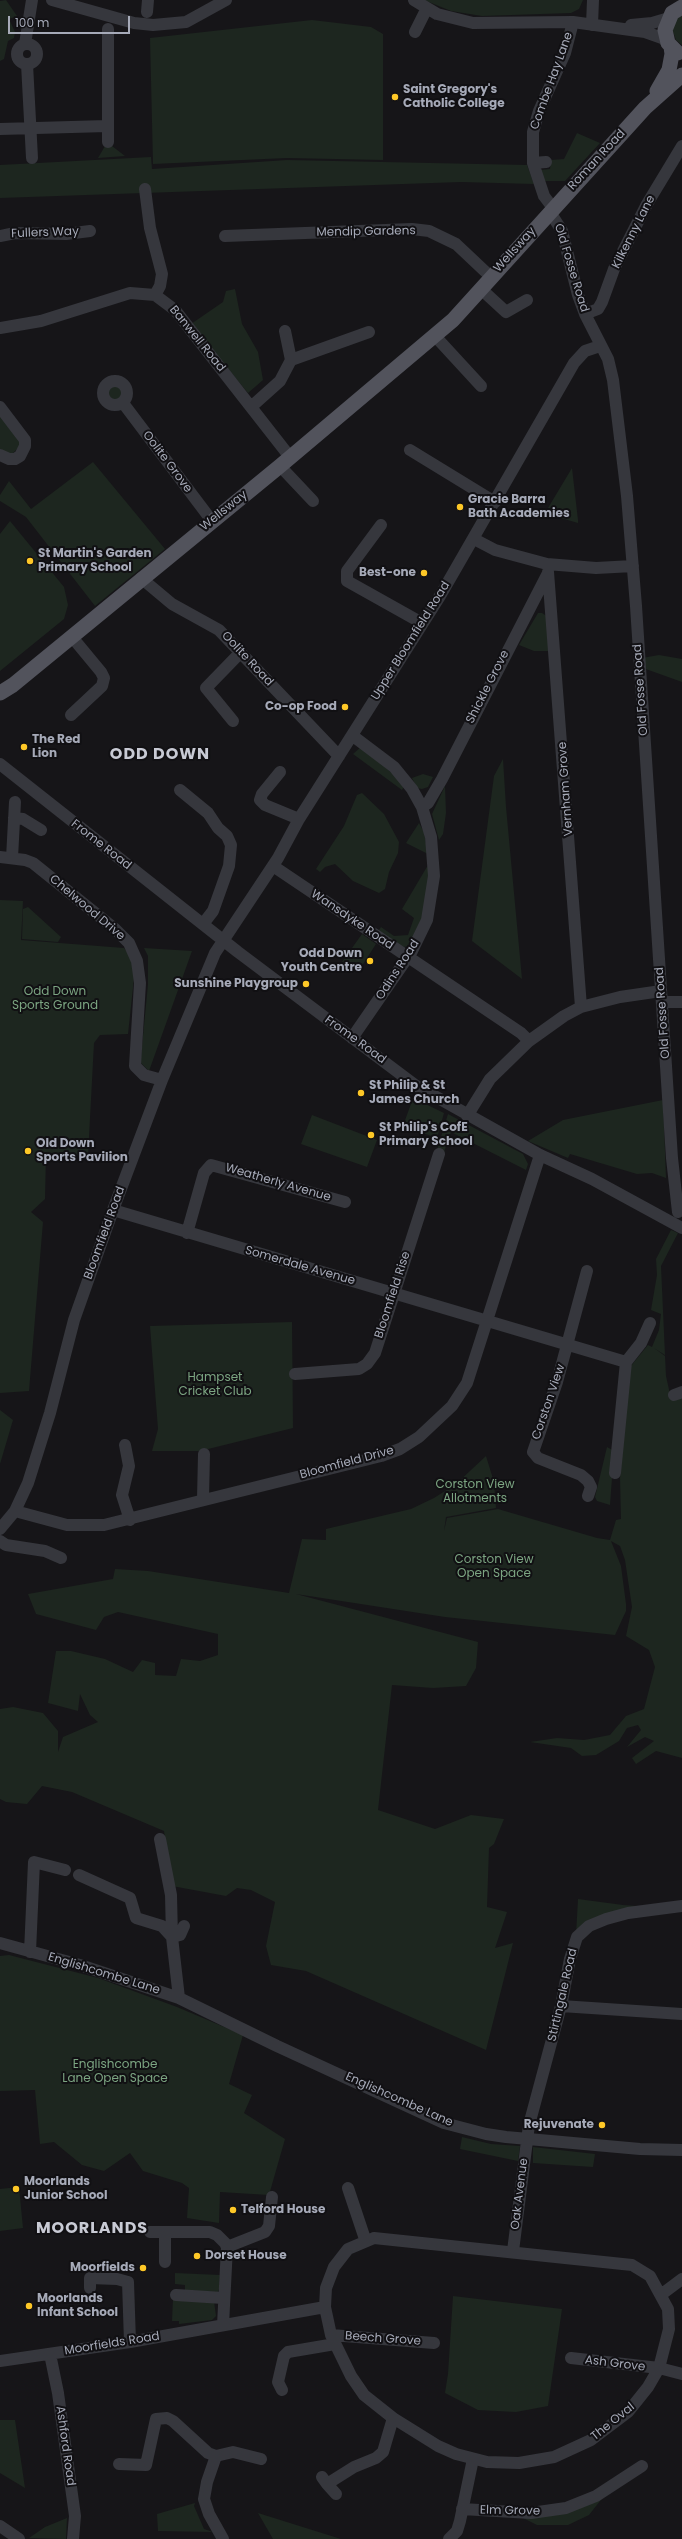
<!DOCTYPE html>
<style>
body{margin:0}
#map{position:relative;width:682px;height:2539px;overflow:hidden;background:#161518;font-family:Poppins,sans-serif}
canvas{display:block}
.scale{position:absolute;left:8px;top:16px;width:122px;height:18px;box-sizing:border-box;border:2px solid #a6aab8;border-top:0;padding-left:5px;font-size:12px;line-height:14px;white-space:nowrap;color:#a6aab8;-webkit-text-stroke:3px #111013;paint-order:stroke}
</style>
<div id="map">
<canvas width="682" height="2539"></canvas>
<div class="scale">100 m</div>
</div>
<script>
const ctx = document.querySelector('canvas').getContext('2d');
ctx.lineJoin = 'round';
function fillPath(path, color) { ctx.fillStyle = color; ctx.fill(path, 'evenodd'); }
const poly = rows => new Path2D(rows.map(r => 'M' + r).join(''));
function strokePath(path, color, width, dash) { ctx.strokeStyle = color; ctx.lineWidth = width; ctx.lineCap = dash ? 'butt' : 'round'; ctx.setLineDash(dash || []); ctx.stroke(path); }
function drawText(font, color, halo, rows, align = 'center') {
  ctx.font = font + ' Poppins,sans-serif'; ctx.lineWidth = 4; ctx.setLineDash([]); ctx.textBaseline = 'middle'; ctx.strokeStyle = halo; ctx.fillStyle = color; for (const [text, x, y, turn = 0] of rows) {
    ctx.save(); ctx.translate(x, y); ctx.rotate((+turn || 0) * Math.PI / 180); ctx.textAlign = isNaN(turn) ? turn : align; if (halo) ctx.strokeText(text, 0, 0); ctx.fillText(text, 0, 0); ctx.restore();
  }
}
fillPath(poly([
 [6,0,17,16,9,19,15,32,14,38,8,41,4,59,0,61,0,1],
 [424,0,583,0,579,9,571,13,482,16,451,11],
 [682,13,682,45,676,40,672,29,673,23],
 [312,20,371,27,383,34,383,160,287,158,153,164,150,38],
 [577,133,600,143,565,181,542,181,540,170,550,169,551,160,564,159],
 [105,146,112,146,125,156,98,158],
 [151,157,152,169,287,160,527,165,534,184,461,182,0,198,0,165],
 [235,289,242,324,258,352,263,380,248,393,191,324,223,302,226,291],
 '107 393a8 8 0 1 1 16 0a8 8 0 1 1-16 0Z',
 [0,412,19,439,20,446,12,454,0,451],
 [93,462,165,549,95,606,26,517,0,501,0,495,9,481,31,509],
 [572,468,578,520,578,523,547,514,548,508],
 [10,521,64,587,68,605,64,619,0,671,0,534],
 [538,613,542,613,548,617,550,651,534,651,519,645],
 [659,655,682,659,682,682,643,668,642,658],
 [362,746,405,785,402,790,353,754],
 [503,759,506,807,522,979,472,941,494,776],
 [423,774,433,777,428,787,422,789,417,788,412,778],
 [445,786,446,813,443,834,439,840,432,814],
 [362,793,384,814,399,842,398,853,389,872,385,889,379,893,353,881,335,864,325,867,320,872,316,869,344,826,357,795],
 [419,823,424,832,428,854,406,843],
 [431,860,423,926,411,946,403,947,377,933,381,927,394,936,408,935,414,918,402,909],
 [0,900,23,901,21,940,124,948,132,958,135,969,128,1034,100,1035,94,1043,88,1156,46,1155,45,1199,31,1212,43,1222,29,1391,0,1393],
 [28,907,61,937,58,942,22,939,23,909],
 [362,934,376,944,358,972,342,962],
 [144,948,192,951,149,1071,141,1063,141,1057,148,984,148,956],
 [413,1098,444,1113,437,1138,403,1126],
 [663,1100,666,1178,652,1173,637,1174,570,1154,568,1158,528,1141,563,1120],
 [448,1114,523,1154,528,1164,526,1170,451,1132,444,1152,437,1150],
 [312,1115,377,1140,367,1167,301,1144],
 [671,1230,678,1233,661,1266,665,1355,654,1348,665,1356,666,1376,670,1394,682,1395,682,1758,656,1751,636,1764,632,1758,654,1741,645,1737,627,1747,641,1730,638,1725,627,1728,619,1741,596,1755,582,1756,571,1748,530,1742,557,1738,584,1740,610,1735,626,1716,644,1709,655,1667,649,1650,626,1636,632,1607,625,1560,620,1546,611,1541,621,1566,626,1604,626,1611,615,1635,445,1617,296,1594,478,1642,476,1668,466,1686,433,1688,392,1685,378,1810,435,1829,471,1815,504,1819,494,1844,489,1848,487,1907,507,1912,495,1948,513,1943,486,2050,306,1971,271,1965,266,1946,275,1902,251,1890,237,1888,226,1896,172,1886,164,1831,72,1792,42,1786,27,1804,6,1802,0,1799,0,1709,13,1707,43,1713,58,1731,58,1752,63,1737,98,1722,90,1715,80,1694,78,1711,48,1703,56,1651,71,1651,105,1659,133,1672,142,1660,155,1663,155,1675,176,1676,181,1659,200,1661,218,1655,218,1634,118,1612,104,1617,96,1630,36,1614,28,1594,113,1579,115,1569,148,1571,289,1593,302,1539,326,1540,326,1529,411,1509,434,1498,456,1484,486,1456,494,1482,496,1508,446,1517,444,1531,447,1518,498,1509,597,1538,610,1540,616,1520,621,1519,620,1478,630,1367,648,1345,652,1347,659,1330,661,1314,651,1310,657,1275,656,1259],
 [292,1322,293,1428,200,1451,152,1451,158,1429,150,1326],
 [0,1410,13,1420,0,1464],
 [607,1447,614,1451,610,1505,597,1501,595,1497],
 [578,1899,623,1905,651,1907,576,1935],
 [9,1955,98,1978,177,2007,243,2035,229,2084,252,2095,244,2113,285,2139,269,2195,220,2192,219,2223,187,2218,189,2188,182,2183,143,2171,130,2153,104,2171,82,2165,54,2142,40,2144,35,2090,0,2091,0,1956],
 [462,2137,491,2144,520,2146,518,2161,460,2149],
 [533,2147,595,2154,593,2167,533,2163],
 [19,2187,23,2228,0,2231,0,2189],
 [175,2273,220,2275,219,2289,218,2292,185,2291,185,2285,175,2284],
 [453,2296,562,2309,548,2406,516,2412,478,2410,445,2393,448,2374],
 [173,2298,214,2301,216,2316,212,2320,179,2324,179,2321,172,2321],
 [0,2420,15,2420,25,2488,0,2473],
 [604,2496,589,2515,568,2525,537,2525,519,2516],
 [195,2503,194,2506,204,2529,213,2532,158,2531,157,2514],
 [258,2513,341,2539,273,2539],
 [67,2518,66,2539,29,2538,45,2527]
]), '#1d261f');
strokePath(poly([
 [52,0,134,23,153,25,186,22,226,0],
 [414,0,437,14,473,23,573,22,645,32,662,38,668,43],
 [147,12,148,0],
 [592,25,593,0],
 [631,25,652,23,669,18],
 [415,32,427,8],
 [25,44,32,0],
 '17 54a10 10 0 1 1 20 0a10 10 0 1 1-20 0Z',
 [27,64,32,158],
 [0,129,107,126],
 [108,142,108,29],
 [533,163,546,162],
 [145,189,150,228,162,274,160,286,155,295],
 [553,208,544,196,533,163,533,132,539,111,565,53,573,22],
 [550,212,562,231,578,295,585,314,608,359,613,380,627,496,636,606,672,1158,678,1212],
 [0,236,15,233,66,234,90,231],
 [225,236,412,229,429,231,456,244,491,277],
 [481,289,506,312,527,300],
 [585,314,598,309,602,302,614,269,647,204,682,146],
 [0,328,41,321,130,293,155,295,175,310,290,457],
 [285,331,291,360],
 [435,336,481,386],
 '103 393a12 12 0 1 1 24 0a12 12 0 1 1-24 0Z',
 [123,403,212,521],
 [0,407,25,440,25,446,20,456,15,459,9,459,0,455],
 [251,407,280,381,291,360,369,332],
 [410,450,495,502],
 [280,466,313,501],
 [381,525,347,571,347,581,422,623],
 [474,539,495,550,547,564,596,568,633,566],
 [548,572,581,1007],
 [141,578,172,604,219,630,339,756],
 [71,715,102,686,104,678,101,672,72,637],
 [233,721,206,688,240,653],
 [0,764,238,952,415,1085,540,1155,592,1179,682,1228],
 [280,772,262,794,260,800,265,805,299,819],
 [180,790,208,813,218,828,227,836,231,845,229,866,213,911,203,924],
 [422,807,428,803,442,779,548,573],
 [14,818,23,819,41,830],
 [0,857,25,860,33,863,115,929,129,943,137,961,140,983,135,1066,144,1075,162,1080],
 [12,858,15,802],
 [273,866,521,1033,529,1041],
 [662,1002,682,1002],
 [352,1038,412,951,427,920,434,876,431,837,422,807,412,789,394,767,353,736],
 [467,1116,490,1079,529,1041,564,1016,581,1007,620,997,661,991],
 [113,1210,626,1362,641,1343,650,1323],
 [187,1233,204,1173,211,1165,345,1202],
 [587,1271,557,1382,533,1452,538,1458,581,1475,588,1481,591,1487,588,1496],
 [295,1374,359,1369,367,1364,375,1353,439,1154],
 [674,1395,682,1392],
 [125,1445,129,1466,122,1495,130,1520],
 [615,1473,626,1362],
 [203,1499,204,1454],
 [15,1511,67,1525,104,1525,381,1456,400,1449,419,1437,452,1406,467,1383,540,1155],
 [0,1529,15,1511,28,1483,50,1413,74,1320,113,1210,162,1080,215,953,278,858,299,819,440,596,574,363,585,351,600,346],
 [0,1541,6,1545,45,1551,61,1558],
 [160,1839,171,1895,172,1937,179,1998],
 [79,1875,130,1898,136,1918,162,1926,172,1937,180,1935,184,1926],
 [0,1943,80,1965,179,1998,277,2046,444,2123,486,2134,506,2137,640,2149,682,2150],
 [30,1952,34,1862,65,1870],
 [561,2006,682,2014],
 [348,2188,365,2239],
 [150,2232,210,2232,217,2235,225,2243,227,2247,223,2325],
 [374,2238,632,2265,650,2276,668,2309,669,2329,659,2368,648,2387,628,2412,591,2440,554,2457,519,2463,487,2462,456,2454,438,2446,393,2418,364,2395,351,2376,331,2335,325,2307,326,2288,334,2267,348,2249,374,2238],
 [227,2247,265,2232,269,2226,272,2197],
 [513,2251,529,2125,561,2006,570,1959,577,1937,589,1926,606,1919,628,1913,682,1906],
 [165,2262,165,2232],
 [90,2288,90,2278,117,2279,128,2282,130,2342],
 [662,2294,682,2279],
 [176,2295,223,2298],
 [331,2335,434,2343],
 [50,2354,58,2393,75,2516,73,2539],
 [571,2358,659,2368,682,2374],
 [0,2361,130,2342,325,2307],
 [282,2390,278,2382,284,2356,288,2352,335,2344],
 [216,2456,233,2452,261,2459],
 [119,2464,146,2465,156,2419,167,2418,173,2421,208,2453,216,2456,207,2482,204,2499,209,2514,223,2539],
 [322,2477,327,2484,354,2467,376,2458,383,2452,393,2418],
 [327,2484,336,2494],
 [462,2509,531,2513,566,2508,596,2496,642,2466],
 [0,2526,19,2539],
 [449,2539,457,2531,460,2521,473,2459]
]), '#36373d', 12);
strokePath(poly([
 [678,53,668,43,665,30,672,13,682,7],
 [657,91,669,70,672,54,671,47],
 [0,693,13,685,280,466,453,320,645,108,682,75]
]), '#52535c', 15);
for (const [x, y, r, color] of [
 [395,97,4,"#fec827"],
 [460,507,4,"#fec827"],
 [30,561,4,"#fec827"],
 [424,573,4,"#fec827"],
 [345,707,4,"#fec827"],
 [24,747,4,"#fec827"],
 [370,961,4,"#fec827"],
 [306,984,4,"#fec827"],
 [361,1093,4,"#fec827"],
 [371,1135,4,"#fec827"],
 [28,1151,4,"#fec827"],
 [602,2125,4,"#fec827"],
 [16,2189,4,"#fec827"],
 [233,2210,4,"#fec827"],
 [197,2256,4,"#fec827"],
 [143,2268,4,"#fec827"],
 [29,2306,4,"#fec827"]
]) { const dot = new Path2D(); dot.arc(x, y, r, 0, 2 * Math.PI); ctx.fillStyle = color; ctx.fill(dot); strokePath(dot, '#111013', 1.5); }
drawText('12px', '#a6aab8', '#111013', [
 ["Combe Hay Lane",552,81,-70],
 ["Roman Road",597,160,-47],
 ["Mendip Gardens",366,232,-1],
 ["Kilkenny Lane",634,232,-63],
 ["Fullers Way",45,233,-2],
 ["Wellsway",515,250,-48],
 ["Old Fosse Road",571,268,73],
 ["Banwell Road",197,339,51],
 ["Oolite Grove",167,462,53],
 ["Wellsway",224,511,-39],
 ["Upper Bloomfield Road",411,641,-58],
 ["Oolite Road",247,659,47],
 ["Shickle Grove",488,687,-63],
 ["Old Fosse Road",641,690,-94],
 ["Vernham Grove",566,789,-94],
 ["Frome Road",101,845,38],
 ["Chelwood Drive",87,908,40],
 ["Wansdyke Road",352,920,34],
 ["Odins Road",398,970,-57],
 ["Old Fosse Road",663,1013,-94],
 ["Frome Road",355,1040,36],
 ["Weatherly Avenue",278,1183,16],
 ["Bloomfield Road",105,1233,-70],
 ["Somerdale Avenue",300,1266,16],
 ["Bloomfield Rise",393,1295,-72],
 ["Corston View",549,1402,-71],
 ["Bloomfield Drive",347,1463,-15],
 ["Englishcombe Lane",104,1974,17],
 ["Stirtingale Road",563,1995,-77],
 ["Englishcombe Lane",399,2100,24],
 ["Oak Avenue",520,2194,-83],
 ["Beech Grove",383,2339,4],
 ["Moorfields Road",112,2344,-9],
 ["Ash Grove",615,2364,7],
 ["The Oval",613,2422,-39],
 ["Ashford Road",65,2446,82],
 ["Elm Grove",510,2511,1]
]);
drawText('bold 12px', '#a6aab8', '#111013', [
 ["Saint Gregory's",403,90],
 ["Catholic College",403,104],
 ["Gracie Barra",468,500],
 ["Bath Academies",468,514],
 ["St Martin's Garden",38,554],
 ["Primary School",38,568],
 ["Best-one",416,573,"right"],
 ["Co-op Food",337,707,"right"],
 ["The Red",32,740],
 ["Lion",32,754],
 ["Odd Down",362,954,"right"],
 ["Youth Centre",362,968,"right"],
 ["Sunshine Playgroup",298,984,"right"],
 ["St Philip & St",369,1086],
 ["James Church",369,1100],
 ["St Philip's CofE",379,1128],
 ["Primary School",379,1142],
 ["Old Down",36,1144],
 ["Sports Pavilion",36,1158],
 ["Rejuvenate",594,2125,"right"],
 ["Moorlands",24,2182],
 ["Junior School",24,2196],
 ["Telford House",241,2210],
 ["Dorset House",205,2256],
 ["Moorfields",135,2268,"right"],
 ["Moorlands",37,2299],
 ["Infant School",37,2313]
], 'left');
drawText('12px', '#7ca582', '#111013', [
 ["Odd Down",55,992],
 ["Sports Ground",55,1006],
 ["Hampset",215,1378],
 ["Cricket Club",215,1392],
 ["Corston View",475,1485],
 ["Allotments",475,1499],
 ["Corston View",494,1560],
 ["Open Space",494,1574],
 ["Englishcombe",115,2065],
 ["Lane Open Space",115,2079]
]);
ctx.letterSpacing = '1px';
drawText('bold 16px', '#c8cad4', '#111013', [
 ["ODD DOWN",160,755],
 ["MOORLANDS",92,2229]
]);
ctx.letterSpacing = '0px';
</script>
